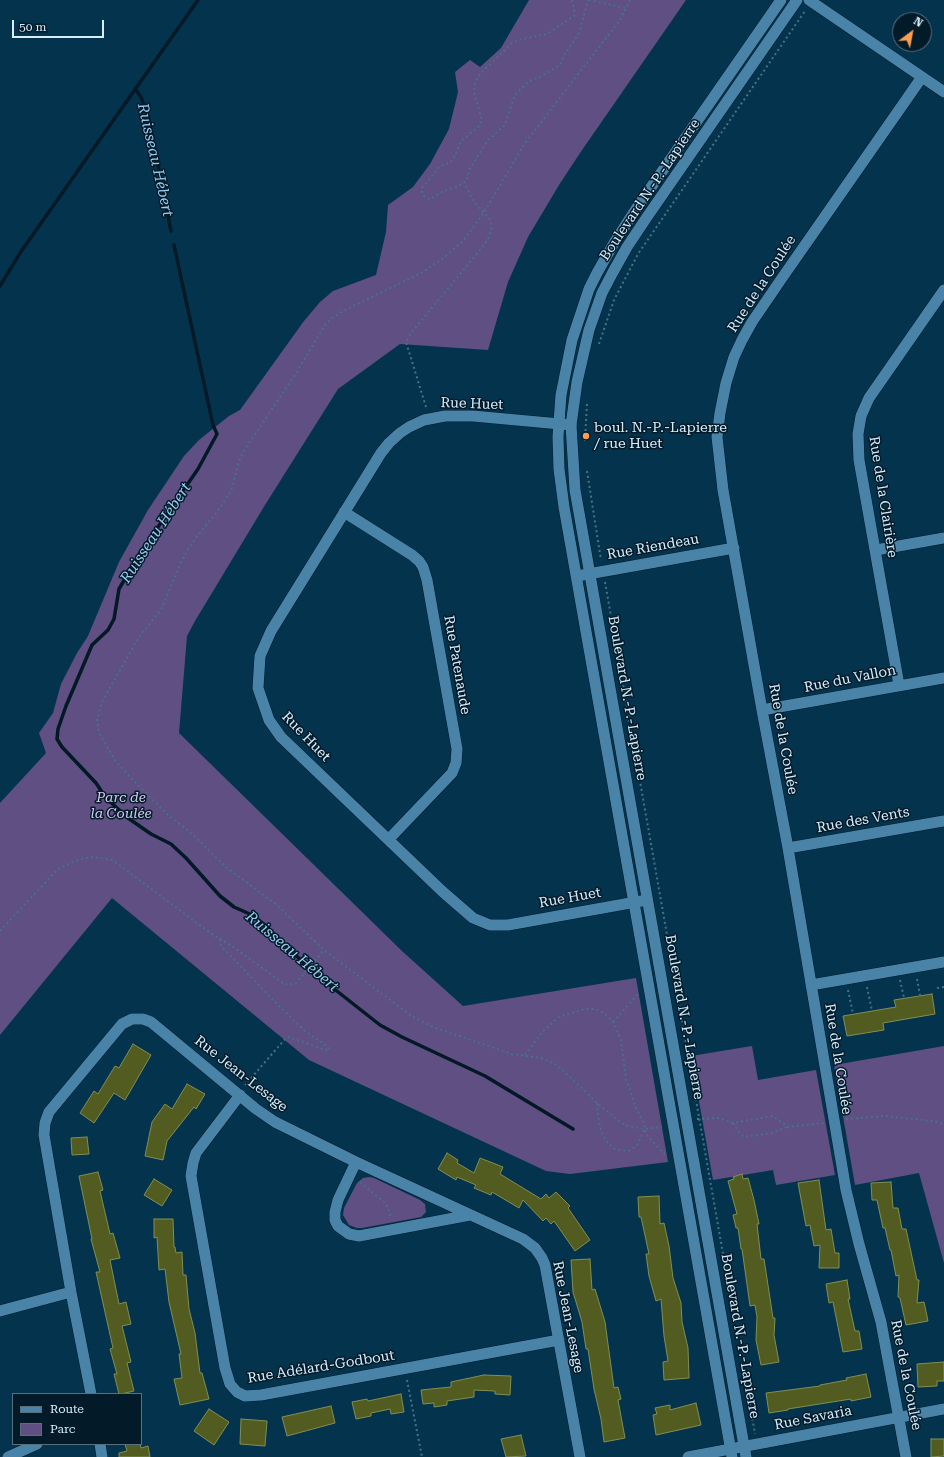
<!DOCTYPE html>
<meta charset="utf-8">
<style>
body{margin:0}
#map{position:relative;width:944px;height:1457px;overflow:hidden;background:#04344d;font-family:"Roboto Serif",serif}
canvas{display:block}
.legend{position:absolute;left:12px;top:1393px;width:130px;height:52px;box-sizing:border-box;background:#031a29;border:1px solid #586f7e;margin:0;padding:5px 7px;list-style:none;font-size:12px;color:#d7eefe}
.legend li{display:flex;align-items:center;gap:8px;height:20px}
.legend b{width:20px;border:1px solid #586f7e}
.north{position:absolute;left:892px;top:12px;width:40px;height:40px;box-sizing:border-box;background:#031a29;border:1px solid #586f7e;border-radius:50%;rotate:32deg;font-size:11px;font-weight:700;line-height:16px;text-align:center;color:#d7eefe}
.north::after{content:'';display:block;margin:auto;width:14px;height:18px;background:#fb9e51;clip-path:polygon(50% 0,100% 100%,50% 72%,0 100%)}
.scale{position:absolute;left:12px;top:20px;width:92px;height:18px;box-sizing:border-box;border:2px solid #d7eefe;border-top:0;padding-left:5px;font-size:12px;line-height:14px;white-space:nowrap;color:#d7eefe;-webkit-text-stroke:3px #031a29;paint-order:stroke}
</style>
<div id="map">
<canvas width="944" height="1457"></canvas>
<ul class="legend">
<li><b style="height:5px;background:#4983a7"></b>Route</li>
<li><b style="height:11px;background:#604f83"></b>Parc</li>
</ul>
<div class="north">N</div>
<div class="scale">50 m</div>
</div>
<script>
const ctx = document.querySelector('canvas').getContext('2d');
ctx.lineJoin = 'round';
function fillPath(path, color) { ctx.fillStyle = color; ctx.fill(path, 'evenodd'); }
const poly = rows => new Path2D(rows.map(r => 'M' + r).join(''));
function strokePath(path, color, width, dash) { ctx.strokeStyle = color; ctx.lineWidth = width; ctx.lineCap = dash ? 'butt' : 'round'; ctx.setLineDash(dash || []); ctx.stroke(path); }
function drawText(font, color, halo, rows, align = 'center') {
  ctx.font = font + ' "Roboto Serif",serif'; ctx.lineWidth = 3; ctx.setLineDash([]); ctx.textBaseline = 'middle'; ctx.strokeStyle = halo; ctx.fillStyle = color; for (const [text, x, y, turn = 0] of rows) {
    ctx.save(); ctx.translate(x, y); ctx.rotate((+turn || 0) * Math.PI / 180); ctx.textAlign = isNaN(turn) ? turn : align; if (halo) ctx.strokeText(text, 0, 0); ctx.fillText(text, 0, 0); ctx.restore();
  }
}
fillPath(poly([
 [529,0,686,0,580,153,559,185,528,237,508,282,488,350,400,344,338,389,265,505,195,621,187,636,179,733,403,952,463,1006,636,978,668,1162,570,1174,546,1171,309,1060,112,898,0,1035,0,803,46,753,39,733,53,713,61,684,77,653,88,636,119,562,148,510,184,456,199,440,229,416,240,410,304,321,320,302,333,291,376,275,386,232,388,205,413,187,430,164,449,129,458,92,455,72,470,60,480,67,501,48],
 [752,1046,758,1080,816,1070,835,1175,776,1185,773,1170,713,1180,691,1056],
 [944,1046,944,1263,919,1173,855,1185,834,1065],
 [369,1177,374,1178,420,1200,425,1204,426,1212,421,1217,362,1228,357,1228,349,1225,343,1215,344,1208,357,1183,363,1178]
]), '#604f83');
strokePath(poly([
 [136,90,141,97,149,119,171,231],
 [174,245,213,425,217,434,198,469,140,553,119,589,114,619,108,630,92,645,66,706,58,729,57,739,62,747,96,783,106,798,128,818,151,834,171,844,186,858,220,896,234,907,252,915,266,926,314,973,380,1025,402,1037,485,1076,573,1129],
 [0,286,20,253,198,0]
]), '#031926', 3.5);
const building = poly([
 [932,994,935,1014,883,1023,884,1030,847,1036,843,1016,896,1007,894,1000,932,994],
 [133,1044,151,1055,125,1100,114,1093,94,1123,80,1113,94,1091,98,1094,115,1066,119,1068,133,1044],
 [187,1084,205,1094,196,1109,194,1107,167,1141,163,1160,145,1156,152,1122,165,1104,172,1109,187,1084],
 [87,1137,89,1154,72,1155,71,1138,87,1137],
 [447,1153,458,1160,457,1163,474,1173,480,1158,503,1167,500,1174,541,1199,546,1194,549,1198,556,1192,570,1206,568,1208,590,1240,575,1251,554,1221,551,1224,546,1218,543,1221,523,1200,519,1208,492,1192,491,1195,474,1188,476,1185,457,1177,456,1180,438,1169,447,1153],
 [98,1172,103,1190,100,1191,110,1234,113,1233,120,1258,110,1260,119,1304,126,1302,131,1324,122,1326,131,1362,127,1363,134,1391,121,1394,119,1394,114,1374,117,1374,110,1349,113,1348,96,1272,100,1272,91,1239,92,1239,79,1176,98,1172],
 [742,1174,743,1179,748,1178,754,1200,759,1224,757,1224,761,1259,764,1259,773,1318,775,1318,774,1335,779,1362,761,1365,756,1340,757,1317,755,1305,750,1306,742,1249,741,1249,738,1228,736,1228,733,1215,737,1214,728,1181,734,1179,733,1177,742,1174],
 [154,1179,172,1190,162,1206,144,1195,154,1179],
 [819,1180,826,1230,831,1229,835,1253,839,1253,839,1268,819,1268,820,1245,814,1246,810,1225,806,1226,798,1183,819,1180],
 [891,1182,893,1208,898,1208,902,1229,906,1229,917,1280,919,1280,917,1303,924,1302,928,1321,906,1325,900,1298,898,1297,899,1275,896,1276,891,1250,890,1250,885,1228,883,1228,877,1200,872,1200,871,1183,891,1182],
 [659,1196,660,1224,664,1223,669,1246,673,1278,681,1303,682,1322,688,1348,689,1378,664,1380,663,1362,668,1361,664,1336,661,1299,656,1301,649,1276,646,1254,649,1254,641,1217,639,1217,638,1197,659,1196],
 [154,1219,173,1219,174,1247,175,1247,176,1253,182,1252,183,1275,186,1275,189,1309,195,1333,200,1373,202,1373,209,1399,180,1405,174,1379,182,1378,179,1354,181,1354,169,1302,165,1269,159,1270,157,1237,154,1238,154,1219],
 [590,1259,592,1290,595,1289,605,1322,614,1388,618,1387,621,1399,618,1400,625,1438,604,1442,601,1419,594,1389,588,1349,586,1349,582,1322,573,1292,571,1260,590,1259],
 [847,1280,850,1299,848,1299,855,1331,859,1331,862,1349,843,1352,833,1302,829,1303,826,1284,847,1280],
 [944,1362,944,1381,937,1381,937,1386,918,1387,917,1364,944,1362],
 [866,1374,871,1397,851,1401,851,1399,788,1409,788,1410,769,1413,766,1393,820,1386,820,1385,847,1380,846,1378,866,1374],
 [484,1375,511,1376,510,1395,495,1394,495,1391,474,1390,474,1397,447,1401,447,1405,434,1407,434,1403,423,1404,421,1390,451,1387,451,1382,484,1375],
 [401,1394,404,1412,391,1414,390,1409,371,1413,371,1416,356,1419,352,1402,367,1399,368,1401,401,1394],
 [696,1403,701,1425,656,1435,653,1415,657,1414,655,1408,670,1405,670,1410,696,1403],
 [331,1406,335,1423,287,1436,282,1417,331,1406],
 [209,1409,229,1422,214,1445,194,1431,209,1409],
 [241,1419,267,1421,265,1446,240,1444,241,1419],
 [521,1435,526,1456,506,1457,501,1439,521,1435],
 [931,1439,944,1439,944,1456,931,1457,931,1439],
 [125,1444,140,1444,141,1448,148,1446,150,1457,119,1457,119,1453,127,1451,125,1444]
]);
fillPath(building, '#525c21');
strokePath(building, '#828e53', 1);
const minor = poly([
 [809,0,944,92],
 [571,425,473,416,445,416,424,420,409,427,400,433,389,443,381,453,271,631,260,656,258,688,269,720,281,737,443,892,473,918,490,925,508,925,647,900],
 [344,512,412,555,419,561,423,567,427,580,457,749,456,763,452,773,389,839],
 [876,550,944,538],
 [577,576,734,548],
 [899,685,859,460,858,434,861,416,869,398,944,290],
 [762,710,944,678],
 [788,848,944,821],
 [811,985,944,962],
 [240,1095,196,1153,193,1163,191,1176,225,1368,230,1384,237,1392,245,1396,261,1395,559,1340],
 [356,1162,338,1200,335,1212,335,1220,338,1226,349,1234,359,1236,470,1215],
 [0,1311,71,1292],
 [91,1394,71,1292,44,1135,45,1123,49,1112,122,1024,132,1019,143,1019,151,1022,256,1109,275,1122,356,1162,523,1239,535,1248,542,1258,545,1265,580,1457],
 [100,1444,102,1457],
 [8,1457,37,1444],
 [688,1457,944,1409],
 [906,1457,881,1322,859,1244,846,1190,788,848,762,710,723,490,717,437,720,413,726,383,734,357,742,340,752,322,782,278,922,77]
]);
const tertiary = poly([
 [732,1457,564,507,559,469,558,437,561,395,572,340,589,289,597,273,614,243,636,209,781,0],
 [746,1457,575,490,571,425,577,382,589,330,602,293,613,272,627,247,647,217,797,0]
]);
strokePath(minor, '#001b2c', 12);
strokePath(tertiary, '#001b2c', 12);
strokePath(poly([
 [572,0,575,13,574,16,547,34,518,40,512,43,479,75,476,80,474,92,482,120,479,126,461,141,453,160,449,163,440,166,427,182,422,188,422,192,423,195,426,198,430,199,444,191,456,187,464,183,468,177,469,170,488,140,505,125,515,95,529,81,542,76,560,65,565,54,579,33,588,0],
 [589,0,626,8],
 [630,0,620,20,525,143,483,214,463,241,441,260,421,273,343,311,332,318,325,325,295,375,243,452,239,461,231,491,217,512,195,539,187,551,181,562,161,610,141,634,128,656,102,702,97,719,99,733,115,760,127,774,167,814,190,832,227,868,277,905,324,950,394,1003,413,1017,433,1027,512,1054,541,1058,555,1064,565,1072,597,1103,620,1122,627,1126,645,1129,662,1127],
 [599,344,614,300,638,254,805,11],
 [426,407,406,342,411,333,485,244,491,232,492,226,489,218,475,203,464,183],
 [585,441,587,403],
 [587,471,601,560],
 [605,582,735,1322],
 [0,931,58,869,75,861,90,857,101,858,112,860,122,867,209,932,232,946,284,984,288,985,296,983,324,950],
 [220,939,221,946,279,1006,305,1031,328,1047,329,1050,328,1051,289,1037,286,1038,245,1085],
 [917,979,920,995],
 [900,980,904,998],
 [867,987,872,1011],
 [937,988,944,987],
 [848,990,853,1014],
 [613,1022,638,994],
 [525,1055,543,1031,559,1017,585,1009,596,1009,605,1014,613,1022,621,1040,626,1079,637,1110,644,1123,646,1134,667,1157],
 [597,1103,599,1122,602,1134,606,1141,615,1149,627,1151,631,1150,638,1144,644,1130],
 [697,1119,719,1118,733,1123,773,1116,788,1127,824,1123],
 [846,1119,885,1116,931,1121,944,1124],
 [733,1123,740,1134,744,1137,772,1133,787,1127],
 [360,1182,384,1202,388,1207,391,1218],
 [407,1380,422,1457],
 [749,1399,755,1434]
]), '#497187', 2, [2, 3]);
strokePath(minor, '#4983a7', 11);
strokePath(tertiary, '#4983a7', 11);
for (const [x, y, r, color] of [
 [586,436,4,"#fb9e51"]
]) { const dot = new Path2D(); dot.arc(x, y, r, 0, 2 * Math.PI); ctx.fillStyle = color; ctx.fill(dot); strokePath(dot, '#031a29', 1.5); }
drawText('14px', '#d7eefe', '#031a29', [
 ["Boulevard N.-P.-Lapierre",650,190,-56],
 ["Rue de la Coulée",762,284,-57],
 ["Rue Huet",472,404,2],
 ["Rue de la Clairière",883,497,81],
 ["Rue Riendeau",653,547,-10],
 ["Rue Patenaude",457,665,80],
 ["Rue du Vallon",850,679,-11],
 ["Boulevard N.-P.-Lapierre",627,698,80],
 ["Rue Huet",306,737,46],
 ["Rue de la Coulée",783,739,80],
 ["Rue des Vents",863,820,-10],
 ["Rue Huet",570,898,-10],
 ["Boulevard N.-P.-Lapierre",684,1017,80],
 ["Rue de la Coulée",838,1059,81],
 ["Rue Jean-Lesage",241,1074,38],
 ["Rue Jean-Lesage",568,1317,79],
 ["Boulevard N.-P.-Lapierre",740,1336,80],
 ["Rue Adélard-Godbout",321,1367,-9],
 ["Rue de la Coulée",906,1375,79],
 ["Rue Savaria",813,1418,-11]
]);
drawText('14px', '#d7eefe', '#031a29', [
 ["boul. N.-P.-Lapierre",594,428],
 ["/ rue Huet",594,444]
], 'left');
drawText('italic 14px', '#d7cdf2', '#031a29', [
 ["Parc de",121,798],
 ["la Coulée",121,814]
]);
drawText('italic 15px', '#96cdf1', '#031a29', [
 ["Ruisseau Hébert",155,160,77],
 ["Ruisseau Hébert",156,533,-57],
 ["Ruisseau Hébert",292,952,40]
]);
</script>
